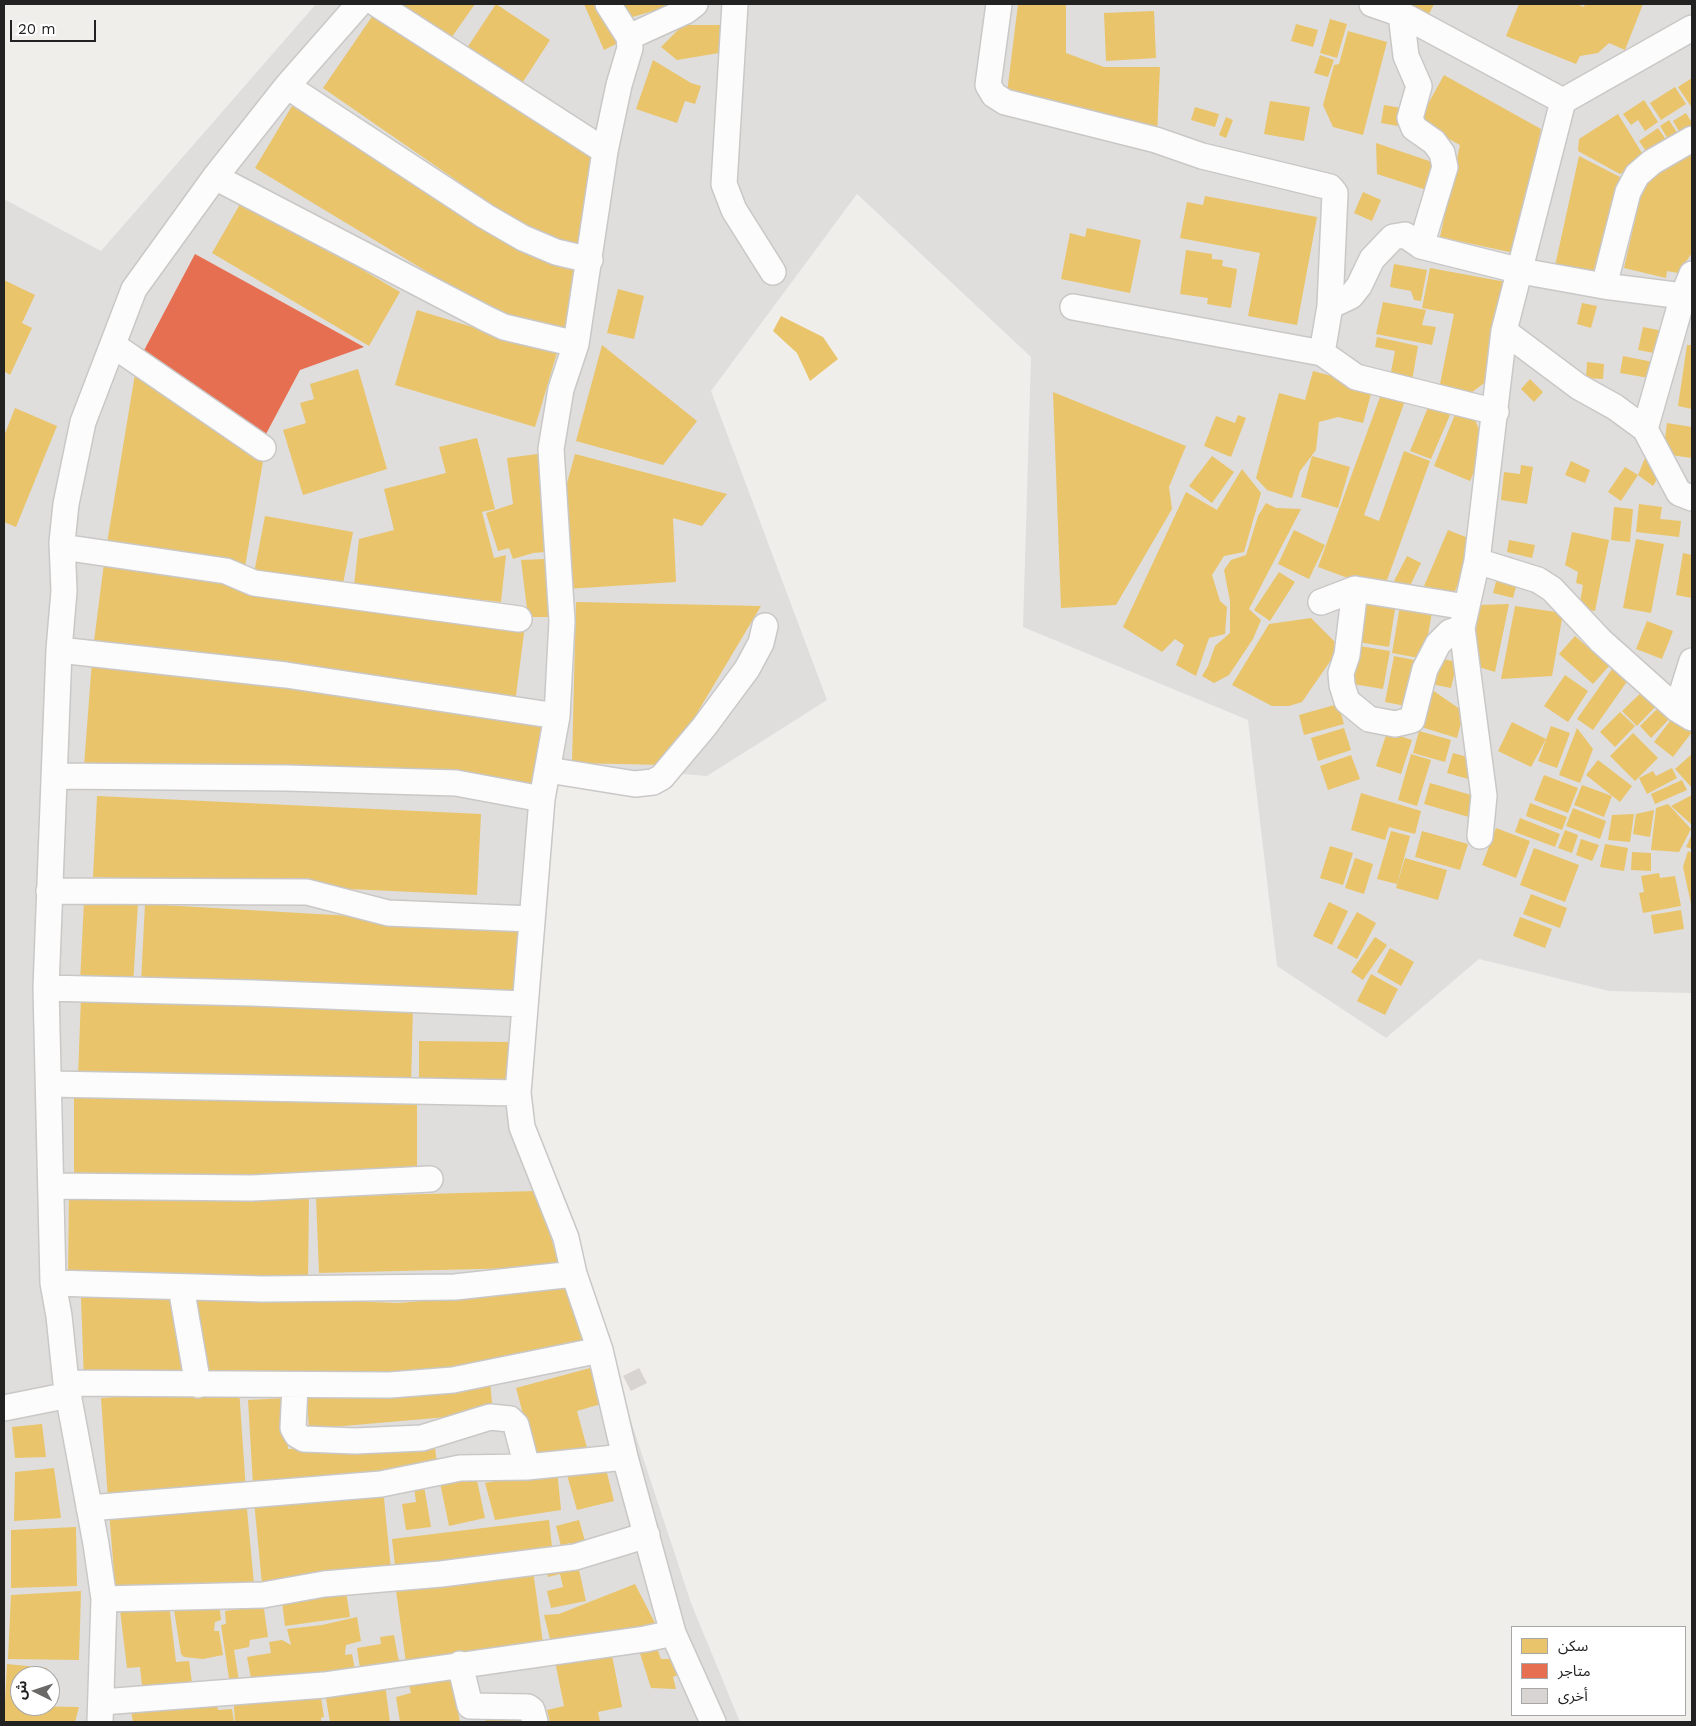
<!DOCTYPE html>
<meta charset="utf-8">
<style>
body{margin:0}
#map{position:relative;width:1696px;height:1726px;overflow:hidden;background:#f0eeeb;font-family:"Work Sans","Noto Sans Arabic",sans-serif}
canvas{display:block}
.frame{position:absolute;inset:0;border:5px solid #222;pointer-events:none}
.legend{position:absolute;left:1511px;top:1626px;width:175px;height:90px;box-sizing:border-box;background:#fff;border:1px solid #a7a7a7;margin:0;padding:6px 9px;list-style:none;font-size:15px;color:#222}
.legend li{display:flex;align-items:center;gap:10px;height:25px}
.legend b{width:25px;border:1px solid #a7a7a7}
.north{position:absolute;left:10px;top:1666px;width:50px;height:50px;box-sizing:border-box;background:#fff;border:1px solid #a7a7a7;border-radius:50%;rotate:274deg;font-size:14px;font-weight:700;line-height:20px;text-align:center;color:#222}
.north::after{content:'';display:block;margin:auto;width:18px;height:22px;background:#6a6968;clip-path:polygon(50% 0,100% 100%,50% 72%,0 100%)}
.scale{position:absolute;left:10px;top:20px;width:86px;height:22px;box-sizing:border-box;border:2px solid #222;border-top:0;padding-left:6px;font-size:15px;line-height:18px;white-space:nowrap;color:#222;-webkit-text-stroke:4px #fff;paint-order:stroke}
</style>
<div id="map">
<canvas width="1696" height="1726"></canvas>
<div class="frame"></div>
<ul class="legend">
<li><b style="height:14px;background:#e9c46a"></b>سكن</li>
<li><b style="height:14px;background:#e76f51"></b>متاجر</li>
<li><b style="height:14px;background:#d7d4d2"></b>أخرى</li>
</ul>
<div class="north">ش</div>
<div class="scale">20 m</div>
</div>
<script>
const ctx = document.querySelector('canvas').getContext('2d');
ctx.lineJoin = 'round';
function fillPath(path, color) { ctx.fillStyle = color; ctx.fill(path, 'evenodd'); }
const poly = rows => new Path2D(rows.map(r => 'M' + r).join(''));
function strokePath(path, color, width, dash) { ctx.strokeStyle = color; ctx.lineWidth = width; ctx.lineCap = dash ? 'butt' : 'round'; ctx.setLineDash(dash || []); ctx.stroke(path); }
fillPath(poly([
 [316,4,1692,4,1692,993,1609,991,1479,959,1386,1038,1277,966,1248,720,1023,627,1031,357,857,194,711,391,827,700,707,776,553,763,525,1100,691,1603,740,1722,4,1722,4,199,101,251],
 [20,1676,50,1676,50,1706,20,1706]
]), '#dfdedc');
fillPath(poly([
 [404,4,475,4,449,41,401,8],
 [496,4,550,40,519,88,465,51],
 [584,4,600,4,618,43,604,50],
 [621,4,677,4,629,18],
 [1018,4,1066,4,1066,53,1104,67,1160,67,1157,135,1007,93],
 [1400,4,1434,4,1427,18],
 [1519,4,1577,4,1584,7,1585,4,1643,4,1625,50,1609,43,1598,53,1580,56,1576,64,1506,36],
 [380,5,599,157,586,249,547,243,323,88],
 [1154,11,1156,58,1106,61,1104,13],
 [1330,19,1347,24,1337,58,1320,53],
 [1296,24,1318,30,1313,47,1291,41],
 [683,25,720,25,719,53,677,60,661,47],
 [1348,31,1387,42,1363,135,1333,127,1323,105,1334,65,1339,64],
 [1320,55,1334,60,1328,77,1314,73],
 [653,60,691,83,701,86,695,104,685,101,677,123,636,109],
 [1444,75,1541,129,1514,253,1440,237,1460,145,1418,122],
 [1692,78,1692,108,1678,87],
 [1675,87,1686,104,1661,120,1650,103],
 [1644,100,1658,122,1645,131,1638,120,1631,125,1623,114],
 [1270,101,1310,107,1304,141,1264,134],
 [1384,105,1407,109,1404,127,1381,123],
 [292,106,543,258,584,266,569,333,507,320,255,168],
 [1195,107,1219,114,1215,127,1191,120],
 [1686,113,1692,123,1692,132,1683,138,1673,121],
 [1618,114,1645,158,1620,174,1578,151,1579,139],
 [1226,117,1233,120,1226,138,1219,135],
 [1669,120,1681,139,1671,144,1660,126],
 [1658,128,1667,141,1648,154,1639,141],
 [1376,143,1438,164,1430,191,1377,174],
 [1692,148,1692,253,1678,273,1667,271,1666,278,1624,268,1643,185,1649,170],
 [1579,156,1620,177,1598,276,1555,266],
 [1363,192,1381,200,1372,221,1354,213],
 [1205,196,1317,217,1297,325,1248,316,1260,253,1180,238,1187,202,1203,205],
 [243,199,400,292,369,346,212,253],
 [1087,228,1141,240,1130,293,1061,279,1070,233,1085,237],
 [1186,250,1212,254,1212,259,1223,260,1222,266,1237,269,1231,308,1207,304,1208,298,1180,294],
 [1394,264,1427,270,1421,301,1414,300,1411,291,1390,287],
 [1430,268,1506,282,1487,381,1468,395,1439,389,1454,314,1422,308],
 [4,280,35,295,22,323,32,328,10,375,4,371],
 [618,289,644,296,634,339,607,333],
 [1383,302,1426,310,1422,325,1436,327,1432,345,1376,334],
 [1582,303,1597,306,1591,328,1577,324],
 [417,310,557,353,535,427,395,385],
 [781,316,823,337,838,359,810,381,797,353,773,331],
 [1643,327,1663,331,1659,354,1638,350],
 [1377,337,1418,346,1412,381,1390,377,1395,351,1375,347],
 [602,345,697,421,663,465,576,441],
 [1687,345,1692,345,1692,409,1678,406],
 [1623,356,1658,363,1655,379,1620,373],
 [1587,362,1604,364,1603,379,1586,378],
 [136,368,263,461,245,567,107,543],
 [358,369,387,469,303,495,283,430,306,423,300,403,314,399,310,384],
 [1313,371,1373,387,1363,423,1338,417,1319,422,1316,450,1300,471,1292,498,1267,490,1256,478,1279,393,1305,400],
 [1530,379,1543,392,1534,402,1521,389],
 [1384,386,1407,395,1364,515,1379,521,1404,451,1430,461,1383,591,1318,567],
 [1053,392,1186,446,1169,487,1172,509,1116,605,1061,608],
 [1429,405,1450,415,1431,459,1410,451],
 [15,408,57,426,16,527,4,522,4,436],
 [1456,412,1474,418,1486,444,1470,481,1434,466],
 [1238,415,1246,418,1231,457,1204,446,1216,416,1235,423],
 [1667,423,1692,427,1692,458,1663,454],
 [477,438,495,509,482,512,494,558,506,555,501,602,354,586,359,539,394,530,384,489,446,473,439,447],
 [545,453,545,552,533,553,513,559,509,548,498,551,486,513,513,504,507,458],
 [575,454,727,494,702,526,673,518,676,582,566,589,561,505],
 [1212,456,1234,472,1212,503,1189,486],
 [1312,456,1350,467,1338,508,1301,497],
 [1645,458,1663,469,1653,486,1638,475],
 [1571,461,1590,470,1585,483,1565,475],
 [1521,465,1533,467,1527,504,1501,500,1504,472,1520,474],
 [1625,467,1638,475,1621,501,1608,492],
 [1242,469,1261,493,1244,552,1224,556,1212,575,1220,601,1227,607,1225,634,1209,638,1196,676,1176,665,1184,645,1175,639,1162,652,1123,627,1186,492,1217,510],
 [1266,503,1276,508,1301,509,1249,609,1261,620,1253,639,1229,675,1214,683,1202,676,1208,666,1215,646,1230,633,1230,601,1224,570,1231,560,1246,555,1258,516],
 [1639,504,1662,507,1660,519,1681,521,1679,537,1636,532],
 [1614,507,1633,509,1630,542,1611,540],
 [265,516,353,532,342,589,254,573],
 [1294,530,1325,545,1309,579,1278,564],
 [1448,530,1476,541,1452,598,1424,586],
 [1572,532,1609,540,1595,611,1579,608,1583,585,1576,583,1578,572,1565,565],
 [1636,539,1664,544,1651,613,1623,608],
 [1509,540,1535,545,1532,558,1507,552],
 [1683,553,1692,555,1692,598,1676,595],
 [1407,556,1421,563,1409,588,1394,581],
 [545,559,550,617,528,617,521,560],
 [104,563,226,579,525,625,515,703,93,649],
 [1279,572,1295,582,1270,621,1254,610],
 [1498,574,1518,579,1513,598,1493,593],
 [1365,598,1396,603,1389,647,1358,642],
 [1401,600,1433,606,1424,659,1392,653],
 [576,602,761,606,666,765,572,763],
 [1509,604,1495,672,1472,665,1479,605],
 [1515,606,1563,613,1552,676,1501,679],
 [1311,618,1340,647,1302,702,1289,706,1272,706,1232,685,1269,624],
 [1647,621,1673,631,1662,659,1636,649],
 [1575,636,1609,666,1593,684,1559,654],
 [1360,646,1390,651,1383,689,1353,684],
 [1394,656,1425,662,1416,708,1385,702],
 [1438,658,1457,662,1451,688,1431,684],
 [92,661,548,723,536,791,84,766],
 [1612,669,1628,680,1593,730,1577,719],
 [1565,675,1588,691,1568,722,1544,706],
 [1431,689,1464,712,1457,738,1421,727],
 [1644,690,1658,704,1637,726,1622,711],
 [1338,704,1344,724,1304,735,1299,715],
 [1662,704,1673,715,1651,738,1640,726],
 [1620,712,1635,726,1615,747,1600,732],
 [1673,717,1692,732,1673,757,1654,742],
 [1512,722,1546,739,1531,767,1498,751],
 [1551,726,1570,733,1557,768,1538,761],
 [1344,728,1351,750,1318,761,1311,738],
 [1577,728,1593,749,1580,783,1559,775],
 [1419,731,1451,740,1445,762,1413,753],
 [1387,732,1412,740,1401,774,1376,766],
 [1633,733,1658,758,1635,781,1610,756],
 [1453,753,1478,760,1472,780,1447,773],
 [1411,754,1431,760,1417,806,1398,800],
 [1692,754,1692,788,1675,769],
 [1351,755,1360,779,1328,790,1320,766],
 [1598,760,1632,786,1620,802,1586,775],
 [1672,768,1677,778,1647,794,1639,778,1653,771,1656,776],
 [1544,775,1578,788,1568,813,1534,800],
 [1682,780,1687,790,1655,804,1651,794],
 [1430,783,1478,797,1472,818,1424,804],
 [1582,785,1612,796,1604,817,1574,805],
 [1361,793,1421,811,1415,834,1389,827,1385,840,1351,830],
 [1692,795,1692,825,1671,806],
 [97,796,481,814,477,895,93,877],
 [1530,803,1567,817,1562,830,1526,816],
 [1668,804,1691,829,1679,852,1651,850,1656,808],
 [1573,808,1606,821,1600,839,1566,826],
 [1654,810,1650,837,1633,834,1636,814],
 [1634,814,1630,842,1608,840,1612,815],
 [1520,818,1560,834,1555,847,1515,832],
 [1496,828,1530,841,1516,878,1482,865],
 [1565,830,1578,835,1572,853,1558,848],
 [1391,831,1410,836,1397,884,1377,879],
 [1422,831,1468,844,1460,870,1415,857],
 [1692,834,1692,849,1686,847],
 [1581,839,1599,845,1592,861,1576,855],
 [1605,844,1628,848,1624,871,1600,867],
 [1330,846,1353,853,1343,885,1320,878],
 [1534,848,1579,865,1565,902,1520,885],
 [1688,851,1692,853,1691,904,1683,867],
 [1632,852,1651,853,1651,871,1631,870],
 [1355,858,1373,864,1364,894,1345,888],
 [1405,858,1447,870,1438,900,1396,888],
 [1659,873,1660,878,1675,876,1681,906,1643,913,1639,893,1644,892,1641,876],
 [1531,894,1567,908,1560,928,1523,914],
 [84,901,138,903,133,985,80,982],
 [1329,902,1348,911,1332,945,1313,936],
 [145,904,524,926,519,1003,141,982],
 [1681,910,1684,929,1654,934,1651,915],
 [1357,912,1376,923,1357,959,1337,948],
 [1520,917,1552,929,1545,948,1513,936],
 [1375,937,1387,945,1363,980,1351,972],
 [1390,948,1414,962,1401,986,1377,972],
 [1371,974,1398,989,1385,1015,1357,1001],
 [81,997,413,1005,411,1085,78,1077],
 [419,1041,511,1042,511,1086,419,1085],
 [74,1096,417,1097,417,1176,74,1176],
 [536,1191,560,1267,319,1273,316,1197],
 [69,1192,309,1195,308,1281,68,1277],
 [566,1288,590,1344,436,1376,203,1379,188,1296,399,1303],
 [179,1295,182,1378,84,1381,81,1298],
 [590,1368,601,1404,577,1411,587,1448,536,1462,516,1388],
 [490,1382,493,1413,309,1429,307,1398],
 [239,1389,246,1491,108,1500,101,1398],
 [285,1398,288,1449,434,1441,438,1470,253,1485,248,1400],
 [42,1424,46,1457,15,1458,12,1427],
 [605,1465,614,1501,577,1510,567,1475],
 [54,1468,61,1518,14,1521,15,1472],
 [557,1469,561,1510,495,1520,485,1483],
 [475,1471,485,1518,449,1526,439,1478],
 [424,1486,431,1527,406,1530,402,1504,416,1502,414,1487],
 [383,1488,391,1570,262,1584,254,1501],
 [246,1499,254,1584,116,1596,109,1512],
 [549,1520,553,1556,396,1575,392,1539],
 [579,1520,587,1548,573,1551,570,1543,561,1546,556,1526],
 [76,1527,77,1586,11,1588,11,1530],
 [577,1561,586,1601,551,1608,547,1591,563,1587,560,1574,548,1577,546,1568],
 [532,1563,543,1643,406,1663,395,1583],
 [635,1584,655,1623,630,1636,551,1643,544,1615,559,1614],
 [345,1585,350,1617,285,1626,281,1594],
 [81,1591,79,1660,8,1659,11,1595],
 [262,1595,268,1637,250,1640,249,1647,234,1650,240,1687,230,1685,221,1625,226,1624,225,1611,240,1609,238,1599],
 [219,1602,221,1620,215,1622,214,1631,219,1631,223,1655,203,1659,184,1657,181,1654,174,1610],
 [169,1604,176,1662,189,1661,193,1690,143,1695,140,1667,127,1668,120,1610],
 [357,1617,361,1641,346,1645,345,1655,352,1654,355,1670,253,1688,247,1657,271,1653,269,1642,282,1640,291,1645,287,1629,322,1625],
 [394,1635,398,1657,403,1668,361,1675,357,1648,381,1644,380,1637],
 [655,1643,661,1659,677,1659,682,1673,673,1677,676,1689,651,1688,637,1644],
 [611,1650,622,1707,598,1712,600,1722,550,1722,547,1710,564,1706,555,1661],
 [7,1664,47,1668,46,1676,20,1676,20,1706,79,1707,75,1722,4,1722],
 [451,1675,460,1722,400,1722,396,1697,411,1693,409,1685],
 [384,1676,390,1722,330,1722,325,1693],
 [320,1691,324,1717,321,1718,321,1722,235,1722,233,1694],
 [216,1700,218,1710,232,1709,234,1722,133,1722,131,1711],
 [517,1709,529,1722,486,1722,483,1713]
]), '#e9c46a');
fillPath(poly([
 [195,254,364,347,300,370,266,434,140,358]
]), '#e76f51');
fillPath(poly([
 [639,1368,647,1383,631,1391,623,1376]
]), '#d7d4d2');
const street = poly([
 [377,4,605,151],
 [608,4,629,37],
 [695,4,686,11,629,37,630,48,619,85,605,151,576,344,561,389,551,449,562,621,557,716,542,799,518,1093,522,1127,566,1238,574,1274,600,1350,625,1457,673,1633,713,1722],
 [735,4,724,184,734,210,773,272],
 [999,4,988,85,994,95,1005,102,1156,140,1202,156,1330,187,1335,193,1330,306,1322,353],
 [1372,4,1401,14,1563,101],
 [1401,14,1406,56,1419,86,1410,118,1414,128,1434,142,1442,153,1445,167,1421,246],
 [287,86,485,216,523,238,556,252,590,260],
 [215,177,487,319,504,327,576,344],
 [1604,286,1628,192,1637,175,1652,162,1692,139],
 [1330,306,1351,296,1359,286,1372,259,1393,237,1405,235,1421,246,1521,271,1604,286,1683,296,1692,301],
 [1073,307,1322,353,1356,377,1496,412],
 [1504,331,1579,387,1615,407,1645,429,1679,493,1692,498],
 [113,345,263,448],
 [1645,429,1683,296,1692,274],
 [62,547,226,571,254,583,519,619],
 [1477,561,1538,580,1552,589,1601,641,1677,709,1692,718],
 [1355,589,1347,655,1341,673,1342,685,1347,701,1369,719,1395,724,1412,720,1425,669,1438,644,1450,632,1462,628],
 [1321,602,1355,589,1466,607],
 [59,650,286,675,557,716],
 [1677,709,1692,661],
 [548,770,635,784,653,782,662,777,704,727,747,669,761,643,765,626],
 [54,776,287,778,456,783,542,799],
 [1480,836,1484,796,1462,628,1477,561,1504,331,1563,101,1692,28],
 [49,891,307,892,388,913,532,919],
 [46,988,253,993,524,1004],
 [49,1084,518,1093],
 [51,1186,252,1188,430,1179],
 [53,1283,263,1289,455,1287,574,1274],
 [181,1287,198,1385],
 [66,1383,390,1385,453,1380,600,1350],
 [295,1386,293,1428,297,1435,304,1439,355,1441,422,1438,490,1417,510,1419,516,1425,527,1467],
 [4,1408,69,1395],
 [89,1508,381,1484,460,1468,527,1467,625,1457],
 [104,1599,263,1595,324,1584,441,1574,575,1557,647,1535],
 [460,1664,470,1706,528,1707,532,1710,535,1722],
 [102,1702,324,1685,645,1639,673,1633],
 [100,1722,104,1599,96,1544,66,1383,59,1316,53,1283,46,988,59,650,64,591,62,542,66,504,83,422,134,289,215,177,287,86,359,4]
]);
strokePath(street, '#c9c8c7', 28);
strokePath(street, '#fdfcfc', 25);
</script>
